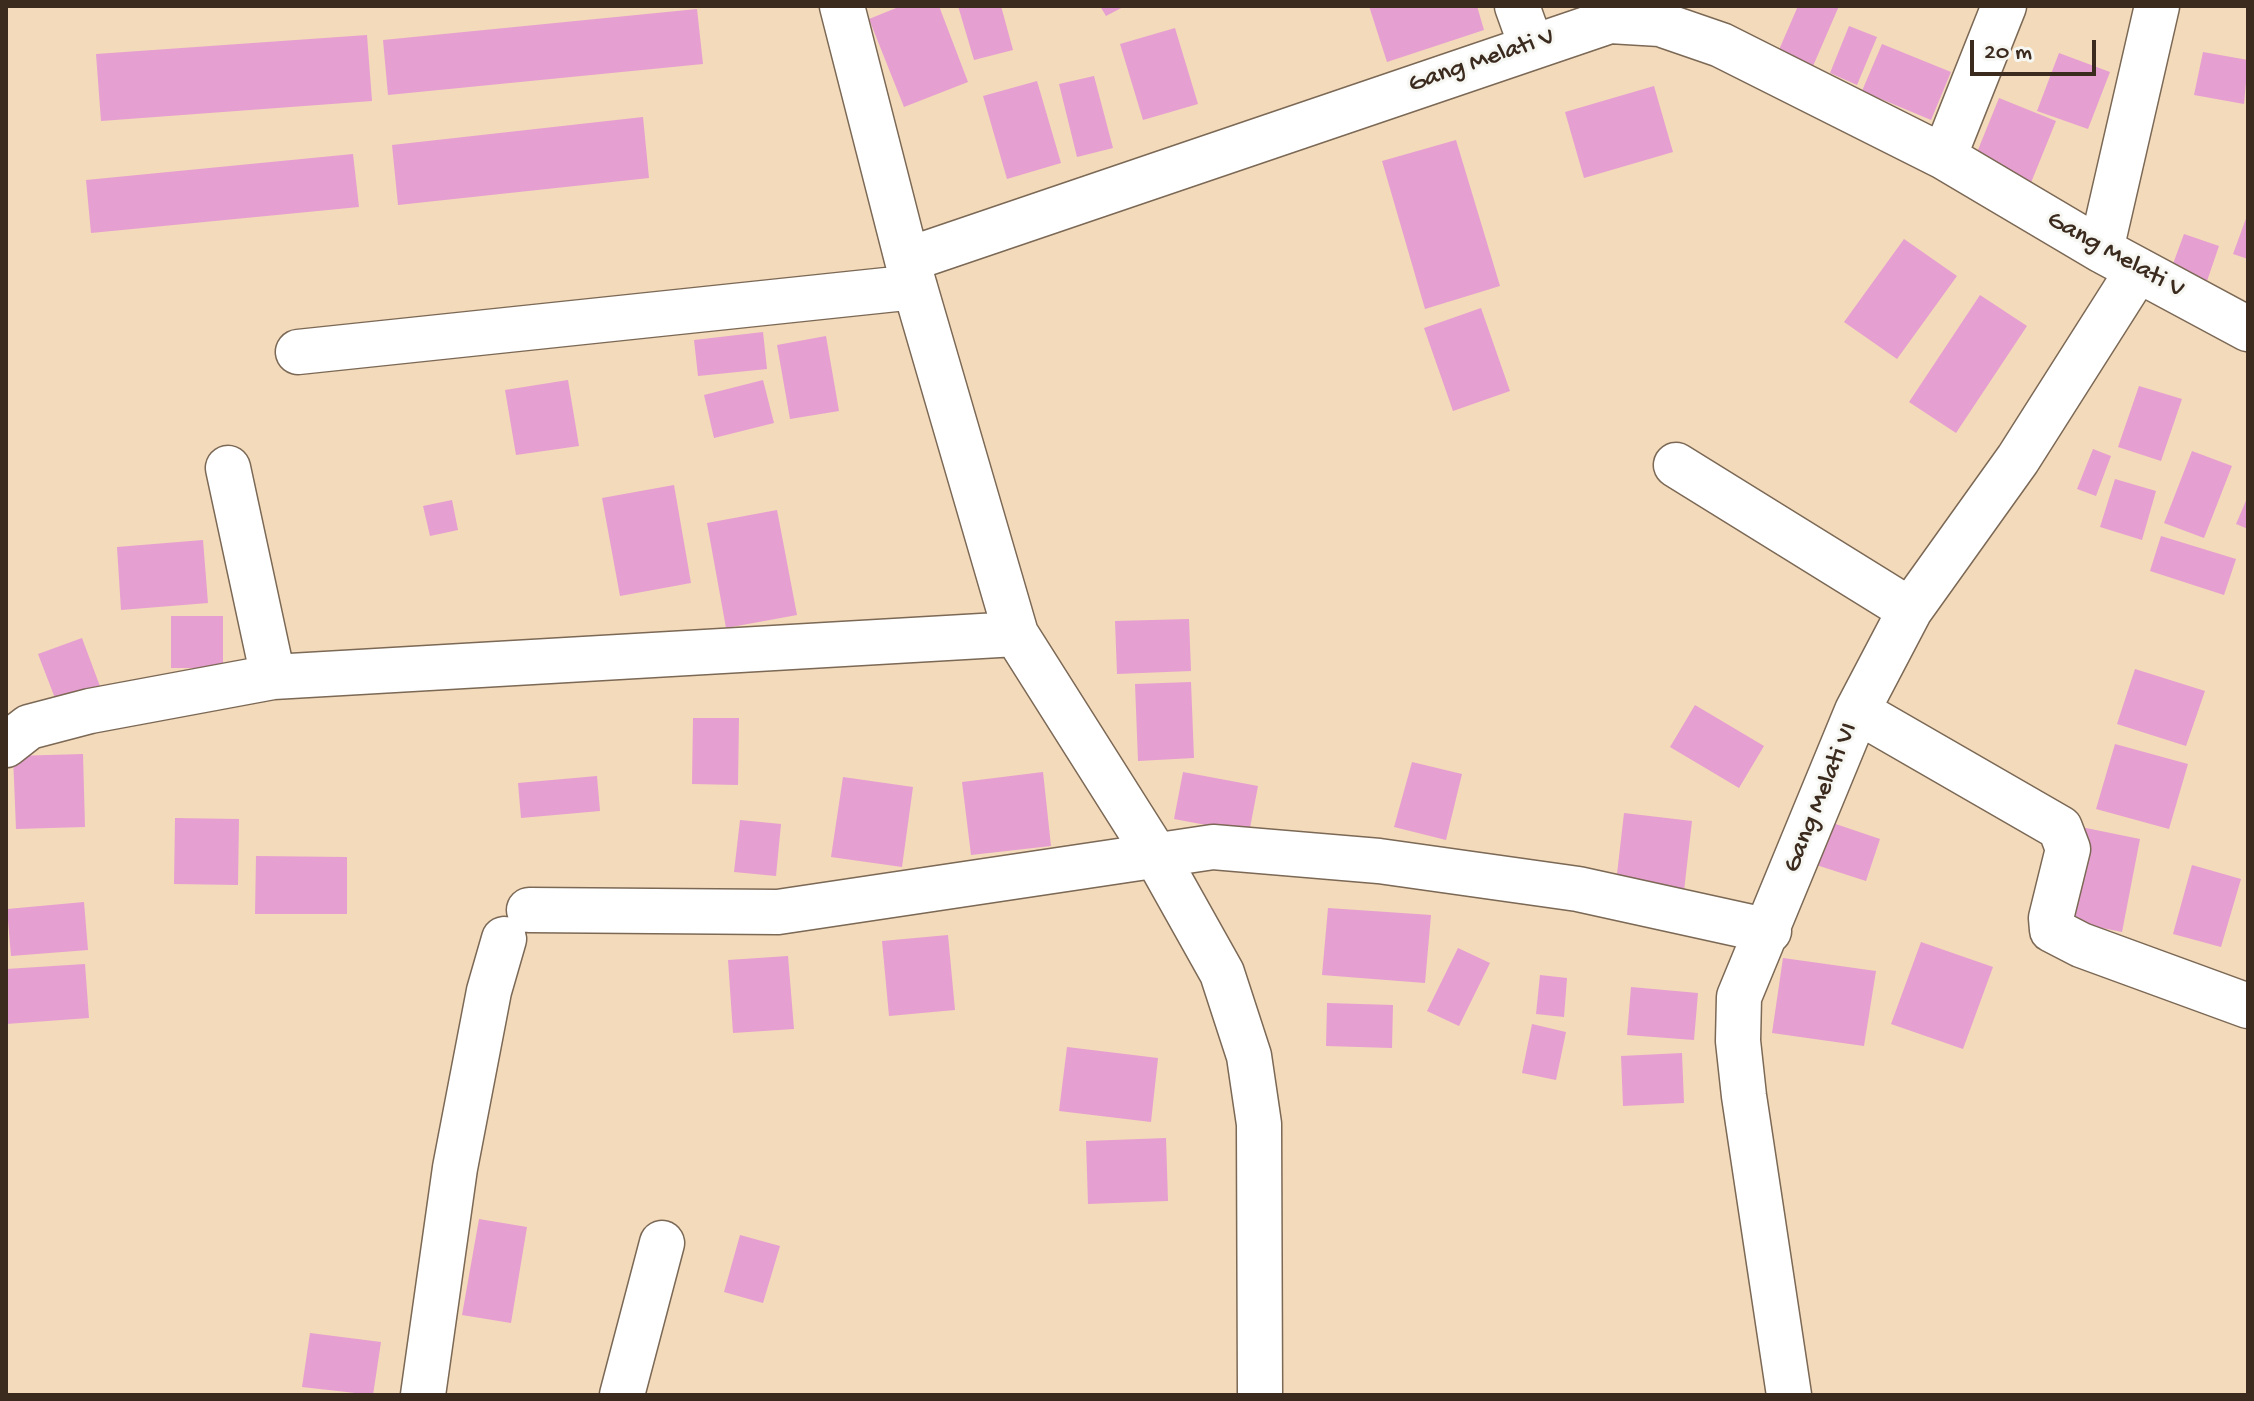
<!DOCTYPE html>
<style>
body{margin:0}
#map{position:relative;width:2254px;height:1401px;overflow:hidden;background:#f3daba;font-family:"Gochi Hand",sans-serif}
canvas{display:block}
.frame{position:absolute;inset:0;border:8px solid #3b2a1e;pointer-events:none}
.scale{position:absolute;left:1970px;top:40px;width:126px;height:36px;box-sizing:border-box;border:4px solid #3b2a1e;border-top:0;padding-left:10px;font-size:24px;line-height:28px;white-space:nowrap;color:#3b2a1e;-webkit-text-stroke:6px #f6f6f2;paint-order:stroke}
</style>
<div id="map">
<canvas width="2254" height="1401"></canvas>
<div class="frame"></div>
<div class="scale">20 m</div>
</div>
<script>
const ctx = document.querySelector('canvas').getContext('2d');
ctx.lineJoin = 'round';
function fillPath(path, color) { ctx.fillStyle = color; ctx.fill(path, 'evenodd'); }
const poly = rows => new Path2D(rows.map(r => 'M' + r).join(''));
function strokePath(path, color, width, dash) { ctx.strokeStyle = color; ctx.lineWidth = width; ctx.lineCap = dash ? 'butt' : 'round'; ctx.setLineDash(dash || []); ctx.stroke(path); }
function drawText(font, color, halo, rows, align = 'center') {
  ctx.font = font + ' "Gochi Hand",sans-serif'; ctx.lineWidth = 6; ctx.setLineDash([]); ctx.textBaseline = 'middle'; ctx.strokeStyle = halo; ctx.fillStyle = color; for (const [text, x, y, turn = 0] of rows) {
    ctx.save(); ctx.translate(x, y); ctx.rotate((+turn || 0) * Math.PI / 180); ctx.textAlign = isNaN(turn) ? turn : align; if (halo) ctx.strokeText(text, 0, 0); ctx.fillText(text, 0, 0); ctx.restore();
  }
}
fillPath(poly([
 [901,6,939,6,968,82,904,107,869,19],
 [958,6,1001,6,1013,50,974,60],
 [1100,6,1125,6,1106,16],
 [1369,6,1477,6,1484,30,1387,62],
 [1798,6,1839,6,1810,73,1775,59],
 [697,9,703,64,388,95,383,40],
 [1849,26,1877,37,1857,85,1830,73],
 [1175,28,1198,104,1143,120,1120,44],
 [367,35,372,101,101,121,96,54],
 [1882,44,1951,72,1931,120,1862,91],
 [2203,52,2248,60,2244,104,2194,95],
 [2059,53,2110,72,2088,129,2037,111],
 [1094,76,1113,148,1077,157,1059,84],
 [1037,81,1061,163,1007,179,983,96],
 [1654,86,1673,152,1584,178,1565,112],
 [1999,98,2056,121,2026,195,1969,172],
 [643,117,649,178,398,205,392,145],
 [1456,140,1500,286,1425,309,1382,161],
 [353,154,359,207,91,233,86,180],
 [2248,213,2248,259,2233,254],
 [2184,234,2219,246,2206,284,2170,272],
 [1904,239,1957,276,1897,359,1844,322],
 [1980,295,2027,326,1956,433,1909,402],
 [1481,308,1510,391,1453,411,1424,328],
 [763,332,767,369,698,376,694,340],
 [826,336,839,411,790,419,777,345],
 [568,380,579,446,516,455,505,390],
 [763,380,774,423,714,438,704,395],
 [2139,386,2182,399,2161,461,2118,447],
 [2093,449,2111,456,2096,496,2077,489],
 [2192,451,2232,466,2204,538,2164,523],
 [2115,479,2156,491,2142,540,2100,527],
 [674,485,691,583,620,596,602,498],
 [2248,496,2248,529,2236,524],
 [452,500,458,530,430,536,423,506],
 [777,510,797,615,726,628,707,523],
 [2161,536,2236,559,2224,595,2150,571],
 [203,540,208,603,121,610,117,547],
 [171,616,223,616,223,668,171,668],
 [1189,619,1191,671,1117,674,1115,621],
 [82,638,101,689,58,706,38,654],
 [2135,669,2205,691,2186,746,2117,724],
 [1191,682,1194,758,1138,761,1135,684],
 [1695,705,1764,746,1739,788,1670,747],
 [693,718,739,718,738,785,692,784],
 [2115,744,2188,764,2169,829,2096,809],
 [83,754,85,827,16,829,13,756],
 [1412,762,1462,774,1446,840,1394,827],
 [1043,772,1051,846,971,855,962,782],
 [1183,772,1258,786,1249,833,1174,819],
 [597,776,600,811,521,818,518,783],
 [843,777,913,787,902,867,831,857],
 [1624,813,1692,821,1684,891,1616,883],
 [175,818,239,819,238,885,174,884],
 [1818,818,1880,839,1866,881,1804,861],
 [740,820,781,824,776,876,734,872],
 [2081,827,2140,839,2122,932,2063,920],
 [256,856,347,857,347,914,255,914],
 [2192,865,2241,879,2221,947,2173,934],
 [84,902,88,950,11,956,7,909],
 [1328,908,1431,915,1425,983,1322,975],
 [948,935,955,1010,889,1016,882,941],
 [1921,942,1993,967,1963,1049,1891,1024],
 [1458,948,1490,963,1459,1026,1427,1011],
 [788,956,794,1029,733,1033,728,960],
 [1783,958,1876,971,1864,1046,1772,1033],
 [85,964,89,1018,6,1024,6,969],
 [1540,975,1567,978,1564,1017,1536,1014],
 [1631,987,1698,993,1694,1040,1627,1035],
 [1327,1003,1393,1005,1392,1048,1326,1046],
 [1532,1024,1566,1032,1556,1080,1522,1073],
 [1067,1047,1158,1058,1151,1122,1059,1111],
 [1682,1053,1684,1103,1623,1106,1621,1056],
 [1166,1138,1168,1201,1088,1204,1086,1141],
 [479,1219,527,1227,511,1323,462,1315],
 [740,1235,780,1246,763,1303,724,1292],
 [310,1333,381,1342,373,1395,302,1387]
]), '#e69fd1');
const minor = poly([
 [842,6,907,260,1016,634,1157,857,1222,973,1249,1056,1259,1124,1260,1395],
 [1517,6,1531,45],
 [1944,157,2004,6],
 [2101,250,2157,6],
 [907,260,1610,21,1660,24,1721,45,1944,157,2101,250,2248,329],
 [298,352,915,287],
 [1676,465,1910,610],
 [228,468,273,677],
 [1857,711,2060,828,2068,849,2051,918,2052,930,2081,945,2248,1006],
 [6,745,29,727,90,711,273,677,1016,634],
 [529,910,778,912,1213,847,1379,861,1578,889,1769,931],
 [423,1395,455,1168,489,991,504,939],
 [622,1395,662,1243],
 [1789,1395,1744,1096,1738,1041,1739,997,1857,711,1910,610,2018,459,2138,270]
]);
strokePath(minor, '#7b6855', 47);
strokePath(minor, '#fff', 44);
drawText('26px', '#3b2a1e', '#f6f6f2', [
 ["Gang Melati V",1482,62,-19],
 ["Gang Melati V",2115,256,29],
 ["Gang Melati VI",1822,798,-68]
]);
</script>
